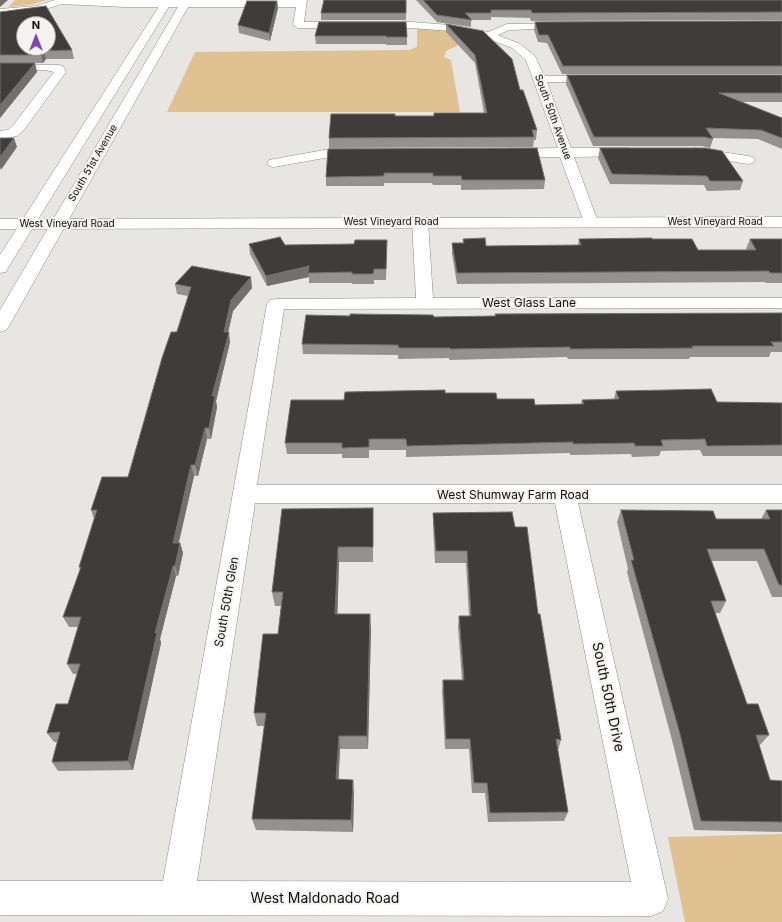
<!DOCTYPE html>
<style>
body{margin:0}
#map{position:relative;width:782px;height:922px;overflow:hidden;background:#e8e6e2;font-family:Inter,sans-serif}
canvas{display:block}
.north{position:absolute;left:16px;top:16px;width:40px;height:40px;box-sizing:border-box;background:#f5f3f0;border:1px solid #999795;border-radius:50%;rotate:0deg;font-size:11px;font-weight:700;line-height:16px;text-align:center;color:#0f0e0d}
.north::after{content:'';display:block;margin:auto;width:14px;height:18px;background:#8443b8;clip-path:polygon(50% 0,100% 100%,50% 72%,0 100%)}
</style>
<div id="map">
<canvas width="782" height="922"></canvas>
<div class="north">N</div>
</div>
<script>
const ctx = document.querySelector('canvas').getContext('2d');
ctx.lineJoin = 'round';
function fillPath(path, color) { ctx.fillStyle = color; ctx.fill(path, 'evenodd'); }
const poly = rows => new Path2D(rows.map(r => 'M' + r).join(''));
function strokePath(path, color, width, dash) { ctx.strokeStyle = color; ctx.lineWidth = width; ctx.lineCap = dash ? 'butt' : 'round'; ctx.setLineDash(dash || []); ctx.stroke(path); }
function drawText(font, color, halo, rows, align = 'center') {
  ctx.font = font + ' Inter,sans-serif'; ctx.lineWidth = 4; ctx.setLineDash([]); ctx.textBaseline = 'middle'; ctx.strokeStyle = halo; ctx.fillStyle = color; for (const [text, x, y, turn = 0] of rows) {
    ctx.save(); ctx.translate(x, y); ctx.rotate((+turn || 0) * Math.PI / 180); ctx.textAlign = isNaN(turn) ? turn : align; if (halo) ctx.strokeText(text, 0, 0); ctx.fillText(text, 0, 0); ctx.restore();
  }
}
fillPath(poly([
 [15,0,47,0,30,5,8,7],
 [417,29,454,31,479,36,446,51,444,57,451,60,460,112,167,112,195,52,409,50,417,47],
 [782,834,782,922,685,922,668,837]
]), '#e1c092');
const street = poly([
 [55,0,307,0,304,22,412,22,450,25,488,32,507,24,569,23,570,25,569,27,565,28,509,30,498,35,520,44,535,56,544,76,597,76,601,77,603,79,601,81,597,82,547,82,571,148,628,148,633,149,635,152,633,155,628,156,574,157,598,222,595,225,590,227,585,225,560,157,508,157,503,156,501,153,503,150,508,149,558,148,526,60,512,48,486,38,450,31,412,28,298,28,293,25,296,7,124,7,62,4,36,12,0,15,0,9,36,6,55,0],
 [0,64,59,65,63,66,66,72,24,130,17,136,0,139,0,131,8,130,14,124,54,72,46,70,0,70,0,64],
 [696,148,748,156,753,157,755,160,753,163,748,164,691,155,689,152,691,149,696,148],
 [330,149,358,149,363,150,365,153,363,156,358,157,330,157,274,167,269,166,267,163,269,160,274,159,330,149],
 [420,217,425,219,428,222,433,298,782,298,782,308,284,309,257,485,782,485,782,503,578,503,668,899,663,911,651,916,0,915,0,881,163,881,267,304,270,300,276,299,416,298,412,222,415,219,420,217],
 [255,503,555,503,631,882,197,881,255,503]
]);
const secondary = poly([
 [782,217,782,227,0,229,0,219,782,217]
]);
const primary = poly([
 [163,0,173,0,8,268,6,272,0,273,0,255,163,0],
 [182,0,192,0,9,326,6,330,0,332,0,310,182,0]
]);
strokePath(street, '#8c8a87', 1);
strokePath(secondary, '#8c8a87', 1);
strokePath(primary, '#8c8a87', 1);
fillPath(street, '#fff');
fillPath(secondary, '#fff');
fillPath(primary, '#fff');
fillPath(poly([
 [416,0,782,0,782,20,531,21,530,18,491,17,491,20,471,20,471,27,437,22],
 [277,1,278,8,270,41,239,33,238,25],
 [0,12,72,50,74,59,46,59,43,63,35,63,37,72,0,118],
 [321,13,406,13,406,20,321,20],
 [782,21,782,74,562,74,547,43,538,42,534,30,535,22],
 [319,22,407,37,407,45,386,45,386,44,316,44,315,36],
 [446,24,520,90,537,130,536,140,534,140,533,147,329,148,329,138,395,116,434,116,434,113,484,113,475,63,446,32],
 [567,75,782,75,782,102,741,102,782,118,782,149,758,139,712,138,713,139,710,148,702,146,593,146,566,84],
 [600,148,743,181,740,190,707,191,704,185,610,184,598,158],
 [328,149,545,180,544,189,461,190,461,185,433,185,432,183,384,183,384,186,326,186,326,177],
 [463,239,486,246,578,245,579,239,652,239,698,250,747,250,746,249,750,239,782,239,782,283,766,283,765,282,457,284,452,254,452,243,463,243],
 [249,244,285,245,387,250,386,280,374,280,374,284,352,284,352,283,309,283,309,277,267,286,250,254],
 [175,284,252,288,233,311,228,332,230,342,216,401,217,407,211,439,207,439,198,476,194,476,179,543,180,543,183,553,178,576,176,576,160,639,161,643,133,770,58,771,52,762,57,742,54,742,47,733,68,704,77,674,73,674,67,664,78,627,69,627,63,617,80,570,79,567,94,519,91,510,128,477,188,296,177,294],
 [782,313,782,352,771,352,769,357,690,357,689,359,568,359,567,357,449,360,449,358,398,359,398,355,303,354,302,344,434,317,495,316,495,314],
 [616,391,717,402,782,403,782,456,703,456,700,450,661,451,659,456,632,457,631,454,570,455,570,453,406,457,406,450,369,450,369,458,342,458,342,454,287,454,285,443,344,400,445,393,497,399,535,405,581,404,582,400,614,399],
 [373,508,373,562,339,562,337,614,371,629,368,749,340,749,338,779,354,792,353,832,256,830,252,819,265,726,257,726,254,713,278,634,281,606,275,606,272,592],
 [621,510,716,519,761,519,766,510,782,510,782,597,772,597,757,561,712,561,726,601,720,613,715,613,747,704,769,735,760,745,759,745,770,780,782,781,782,832,694,830,673,744,627,572,628,569,617,522],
 [433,513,515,527,538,614,561,740,558,750,568,812,564,821,488,822,485,793,472,793,469,749,445,749,442,691,443,680,462,680,458,627,459,616,469,616,466,563,435,563,433,525]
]), '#94928e');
fillPath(poly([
 [0,0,8,0,0,7],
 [277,1,278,8,270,41,269,33],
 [44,51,46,59,43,63,41,55],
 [35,63,37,72,0,118,0,105],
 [14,138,17,147,1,170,0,167,0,157],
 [309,266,308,273,309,277,267,286,266,276],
 [251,277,252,288,233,311,226,342,224,332,231,300],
 [229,332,230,342,216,401,217,407,211,439,209,428,212,396],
 [205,428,207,439,198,476,195,465],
 [191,465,194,476,176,553,173,543],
 [180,543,183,553,178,576,175,566],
 [338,547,339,562,337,629,335,614],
 [173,566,176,576,160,639,161,643,133,770,128,761,155,633],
 [370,614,371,629,368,749,367,736],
 [339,736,340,749,338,791,336,779],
 [353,780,354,792,353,832,351,820]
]), '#72706d');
const building = poly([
 [324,0,406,0,406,13,321,13,324,0],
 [423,0,782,0,782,12,532,13,531,10,491,10,491,13,465,13,472,20,437,15,423,0],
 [247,1,277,1,269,33,238,25,247,1],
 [46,6,72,50,44,51,41,55,0,55,0,12,46,6],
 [24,24,48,24,48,48,24,48,24,24],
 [782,21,782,66,563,66,548,35,539,35,535,22,782,21],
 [319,22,406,22,407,37,386,37,386,36,315,36,319,22],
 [446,24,483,31,512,59,520,90,523,90,537,130,532,130,534,137,329,138,331,114,395,114,395,116,434,116,434,113,487,113,475,55,446,24],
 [0,63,35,63,0,105,0,63],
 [567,75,782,75,782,93,719,93,782,118,782,138,761,130,706,128,713,139,705,137,594,137,567,75],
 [0,138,14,138,0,157,0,138],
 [537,148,545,180,462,180,461,176,433,176,433,173,384,173,384,176,326,177,328,149,537,148],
 [600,148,705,148,722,151,743,181,710,181,707,176,612,174,600,148],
 [280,237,285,245,354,244,355,240,387,240,386,269,374,269,373,274,352,274,352,272,308,273,309,266,266,276,249,244,280,237],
 [485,238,486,246,581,245,579,239,652,238,652,239,692,239,698,250,756,250,750,239,782,239,782,273,770,273,769,271,457,273,452,243,464,243,463,239,485,238],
 [192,266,251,277,231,300,224,332,229,332,212,396,215,396,209,428,205,428,195,465,191,465,173,543,180,543,175,566,173,566,155,633,157,633,128,761,52,762,60,732,47,733,56,704,68,704,80,664,67,664,81,617,63,617,81,567,79,567,97,510,91,510,102,477,128,477,162,358,171,332,177,332,191,287,175,284,192,266],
 [782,313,782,342,771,342,774,346,692,346,693,348,570,349,570,347,450,349,450,348,399,348,398,345,302,344,306,315,350,316,350,314,433,315,434,317,496,316,495,314,782,313],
 [711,389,717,402,782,403,782,445,707,446,705,439,661,440,663,446,635,446,634,443,573,444,573,442,407,446,406,439,369,439,369,447,342,448,342,443,285,443,291,400,344,400,345,392,445,390,445,393,496,393,497,399,534,399,535,405,584,404,582,400,619,399,616,391,668,390,711,389],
 [373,508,373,547,338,547,335,614,370,614,367,736,339,736,336,779,353,780,351,820,252,819,266,713,254,713,263,634,278,634,283,592,272,592,282,509,373,508],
 [621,510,713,511,716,519,770,519,766,510,782,510,782,585,779,585,764,549,707,549,726,601,711,601,747,704,758,704,769,735,756,735,770,780,782,781,782,822,701,821,680,734,631,560,634,560,621,510],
 [512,512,515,527,527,527,538,614,540,614,561,740,556,739,568,812,490,813,487,783,474,783,470,739,446,739,443,680,464,680,459,616,471,616,467,551,436,551,433,513,512,512]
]);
fillPath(building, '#3f3d3b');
strokePath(building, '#72706d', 1);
drawText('10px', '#0f0e0d', '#f5f3f0', [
 ["South 50th Avenue",553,117,70],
 ["South 51st Avenue",93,163,-60],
 ["West Vineyard Road",391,222],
 ["West Vineyard Road",715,222],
 ["West Vineyard Road",67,224]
]);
drawText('12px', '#0f0e0d', '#f5f3f0', [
 ["West Glass Lane",529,303],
 ["West Shumway Farm Road",513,495],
 ["South 50th Glen",227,602,-80]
]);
drawText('14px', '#0f0e0d', '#f5f3f0', [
 ["South 50th Drive",608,697,78],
 ["West Maldonado Road",325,899]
]);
</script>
